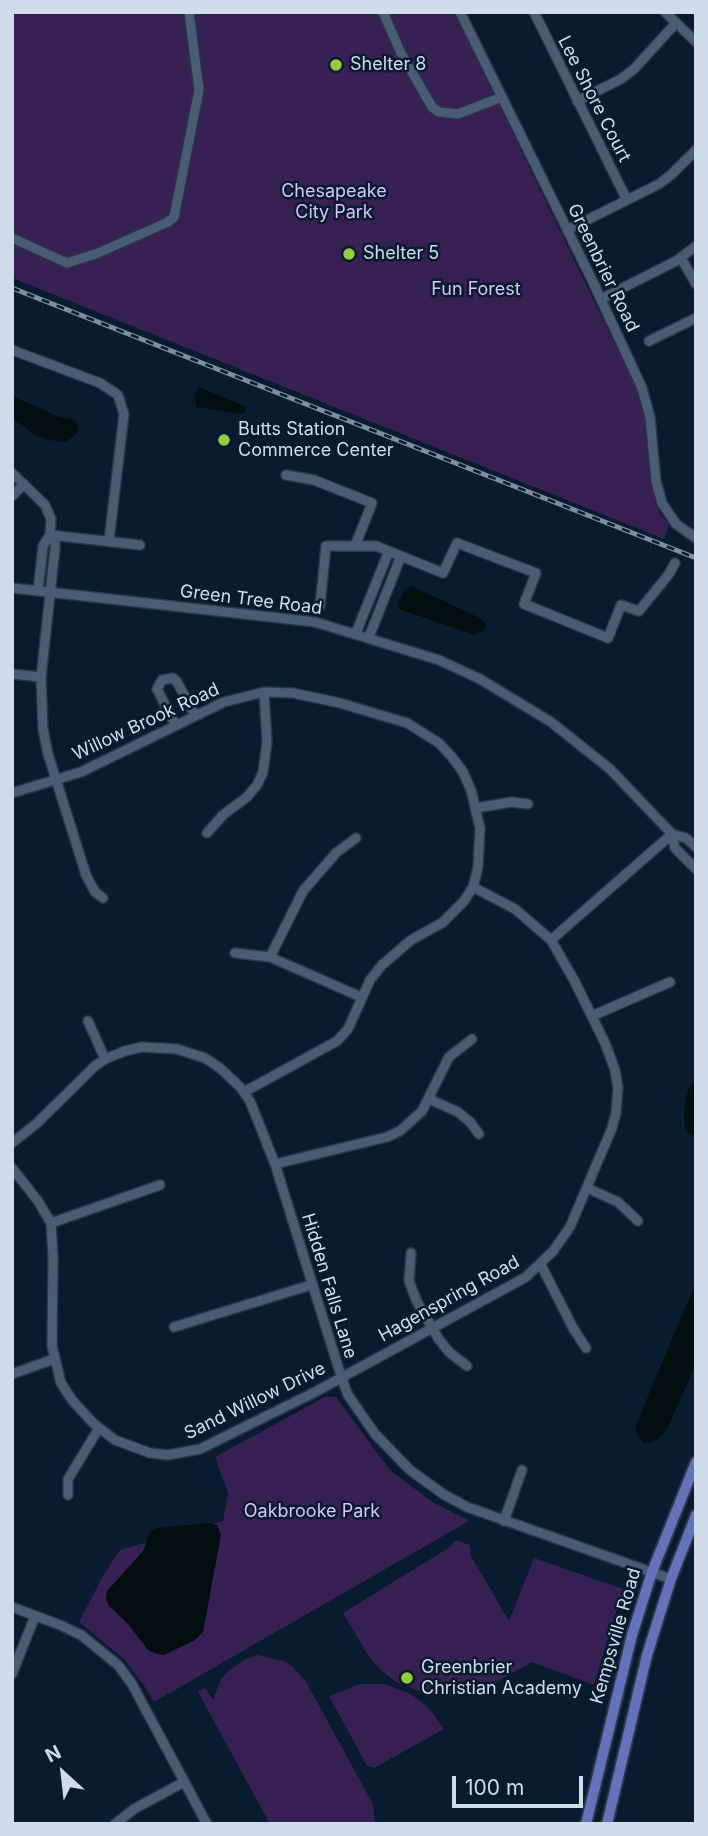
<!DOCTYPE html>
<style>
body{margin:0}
#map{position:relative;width:708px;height:1836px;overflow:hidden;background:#091b2f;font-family:Inter,sans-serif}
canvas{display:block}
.frame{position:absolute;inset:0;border:14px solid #d0dcea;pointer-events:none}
.north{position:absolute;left:28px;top:1738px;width:70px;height:70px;-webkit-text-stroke:5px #091b2f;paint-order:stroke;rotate:333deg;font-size:19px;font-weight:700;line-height:28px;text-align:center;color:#d0dcea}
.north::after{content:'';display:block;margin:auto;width:24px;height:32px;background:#d0dcea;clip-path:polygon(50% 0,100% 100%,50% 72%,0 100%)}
.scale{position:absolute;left:452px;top:1776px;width:131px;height:32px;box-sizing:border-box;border:4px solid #d0dcea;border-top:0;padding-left:9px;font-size:21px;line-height:24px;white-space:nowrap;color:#d0dcea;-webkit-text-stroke:5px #091b2f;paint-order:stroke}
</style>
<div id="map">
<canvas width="708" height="1836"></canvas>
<div class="frame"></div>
<div class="north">N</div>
<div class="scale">100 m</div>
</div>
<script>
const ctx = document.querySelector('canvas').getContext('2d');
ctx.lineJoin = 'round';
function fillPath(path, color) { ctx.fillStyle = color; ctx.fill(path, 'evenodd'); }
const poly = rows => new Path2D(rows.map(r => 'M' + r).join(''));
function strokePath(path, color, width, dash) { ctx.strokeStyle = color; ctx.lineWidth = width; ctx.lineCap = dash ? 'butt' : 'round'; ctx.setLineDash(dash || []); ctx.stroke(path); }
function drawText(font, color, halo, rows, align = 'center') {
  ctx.font = font + ' Inter,sans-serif'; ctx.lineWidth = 5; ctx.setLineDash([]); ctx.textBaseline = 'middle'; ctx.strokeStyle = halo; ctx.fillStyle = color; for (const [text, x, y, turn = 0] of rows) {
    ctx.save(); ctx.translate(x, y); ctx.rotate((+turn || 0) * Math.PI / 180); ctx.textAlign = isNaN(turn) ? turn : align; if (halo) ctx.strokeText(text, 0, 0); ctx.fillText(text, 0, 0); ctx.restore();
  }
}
fillPath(poly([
 [12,12,454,12,638,392,647,428,650,454,649,469,655,501,660,514,669,524,664,539,12,278],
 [325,1397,336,1397,390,1470,431,1501,469,1521,154,1702,143,1684,124,1659,79,1622,104,1574,120,1550,223,1521,228,1493,215,1457],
 [455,1540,470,1545,471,1556,509,1621,534,1558,623,1589,594,1685,532,1662,480,1691,464,1695,439,1696,419,1691,396,1682,380,1669,370,1658,343,1613,450,1547],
 [258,1655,283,1661,292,1666,305,1680,373,1804,375,1824,270,1824,198,1692,205,1688,213,1700,221,1679,228,1671,246,1659],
 [360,1684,384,1684,411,1694,429,1708,444,1729,374,1768,367,1766,329,1696]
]), '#372053');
fillPath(poly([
 [199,387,244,406,246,411,243,414,196,407,195,395],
 [12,396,57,416,75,420,78,425,77,433,66,442,49,440,35,435,12,418],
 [411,586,480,618,485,622,485,630,475,635,399,609,397,605,405,590],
 [696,1079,696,1138,688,1132,684,1124,685,1101,690,1085],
 [696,1282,696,1364,667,1429,658,1439,649,1443,643,1443,636,1431,636,1425],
 [209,1523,217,1525,221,1535,203,1632,195,1640,164,1655,157,1654,148,1650,128,1624,109,1606,106,1599,107,1591,143,1551,151,1531,158,1528]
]), '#030e0f');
const minor = poly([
 [383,12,401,53,432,107,439,112,458,114,502,97],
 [460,12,592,280,642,388,650,417,656,481,662,503,676,524,696,538],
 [534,12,627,200],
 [665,12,696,42],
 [577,101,621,79,634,69,676,23],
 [567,230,659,184,672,174,696,150],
 [12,238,67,263,98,253,168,222,174,217,199,90,189,12],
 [681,258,696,284],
 [601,299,676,261,696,246],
 [649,341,696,318],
 [12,350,100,383,118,395,124,414,109,541],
 [12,473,45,505,51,519,50,535,140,545],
 [286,475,314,480,372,503,355,546,376,546,443,573,457,543,536,573,524,604,608,638,621,605,639,611,669,574,675,563],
 [12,496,24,484],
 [12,588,315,622,439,660,480,679,551,722,610,769,672,834,686,838,696,847],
 [38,591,43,546,50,535,55,541,55,549,41,677,43,729,48,754,86,875,95,892,103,898],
 [320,606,326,546,355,546],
 [356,633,389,551],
 [369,637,401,556],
 [12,674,41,677],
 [175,724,157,689,162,680,173,678,177,682,195,715],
 [12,793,81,772,224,702,264,692,293,693,340,703,407,723,439,743,452,757,463,772,471,790,480,828,478,867,473,887,464,901,442,923,411,940,382,965,370,980,348,1029,337,1041,244,1092],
 [476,808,511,802,528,804],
 [207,833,224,814,247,797,257,785,263,772,267,742,264,692],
 [672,834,675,848,696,869],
 [551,940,672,834],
 [235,953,270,957,361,997],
 [270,957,303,891,336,853,356,838],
 [592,1016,670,982],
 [88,1021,105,1059],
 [429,1099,458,1112,470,1122,479,1134],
 [12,1143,36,1124,95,1066,105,1059,125,1051,142,1047,177,1049,205,1058,220,1068,241,1088,250,1101,275,1164,341,1376,348,1395,375,1434,410,1470,443,1494,467,1507,671,1579],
 [275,1164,387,1137,400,1131,422,1111,449,1057,472,1039],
 [12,1168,38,1201,51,1223,53,1257,52,1346,61,1383,72,1400,94,1424,115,1440,150,1453,168,1455,200,1449,315,1392,526,1277,553,1251,570,1227,612,1128,616,1113,618,1088,615,1070,605,1043,574,980,551,940,515,909,473,887],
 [587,1188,618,1202,638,1221],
 [51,1223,160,1185],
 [411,1253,409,1281,417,1302,438,1338,449,1352,467,1366],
 [541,1265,573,1328,586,1348],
 [174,1327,311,1285],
 [12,1374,54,1359],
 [68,1495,68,1479,99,1428],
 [504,1521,522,1470],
 [12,1607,60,1625,81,1635,118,1665,132,1684,207,1824],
 [12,1674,35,1616],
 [115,1824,134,1809,184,1782]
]);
const major = poly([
 [586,1824,632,1635,652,1572,696,1462],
 [607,1824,647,1655,671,1579,696,1515]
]);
strokePath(minor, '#2e3445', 12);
strokePath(major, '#2e3445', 14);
strokePath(minor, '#485d74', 9);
strokePath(major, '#6372ba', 10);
const rail = poly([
 [12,288,696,558]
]);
strokePath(rail, '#7f8d9e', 5);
strokePath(rail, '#091b2f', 2.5, [8]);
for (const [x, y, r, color] of [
 [336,65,7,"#92cd3e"],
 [349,254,7,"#92cd3e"],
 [224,440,7,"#92cd3e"],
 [407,1678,7,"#92cd3e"]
]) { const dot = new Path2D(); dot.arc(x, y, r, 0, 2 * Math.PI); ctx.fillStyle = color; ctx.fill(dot); strokePath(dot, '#091b2f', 2.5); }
drawText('18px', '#d0dcea', '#091b2f', [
 ["Shelter 8",350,65],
 ["Shelter 5",363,254],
 ["Butts Station",238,430],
 ["Commerce Center",238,451],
 ["Greenbrier",421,1668],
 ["Christian Academy",421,1689]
], 'left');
drawText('18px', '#d0dcea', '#091b2f', [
 ["Lee Shore Court",594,99,63],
 ["Greenbrier Road",603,268,64],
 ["Green Tree Road",251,600,7],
 ["Willow Brook Road",146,722,-25],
 ["Hidden Falls Lane",329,1286,73],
 ["Hagenspring Road",449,1299,-29],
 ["Sand Willow Drive",255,1401,-26],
 ["Kempsville Road",616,1636,-74]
]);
drawText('18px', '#d7c4f9', '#091b2f', [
 ["Chesapeake",334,192],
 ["City Park",334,213],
 ["Fun Forest",476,290],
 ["Oakbrooke Park",312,1512]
]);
</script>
